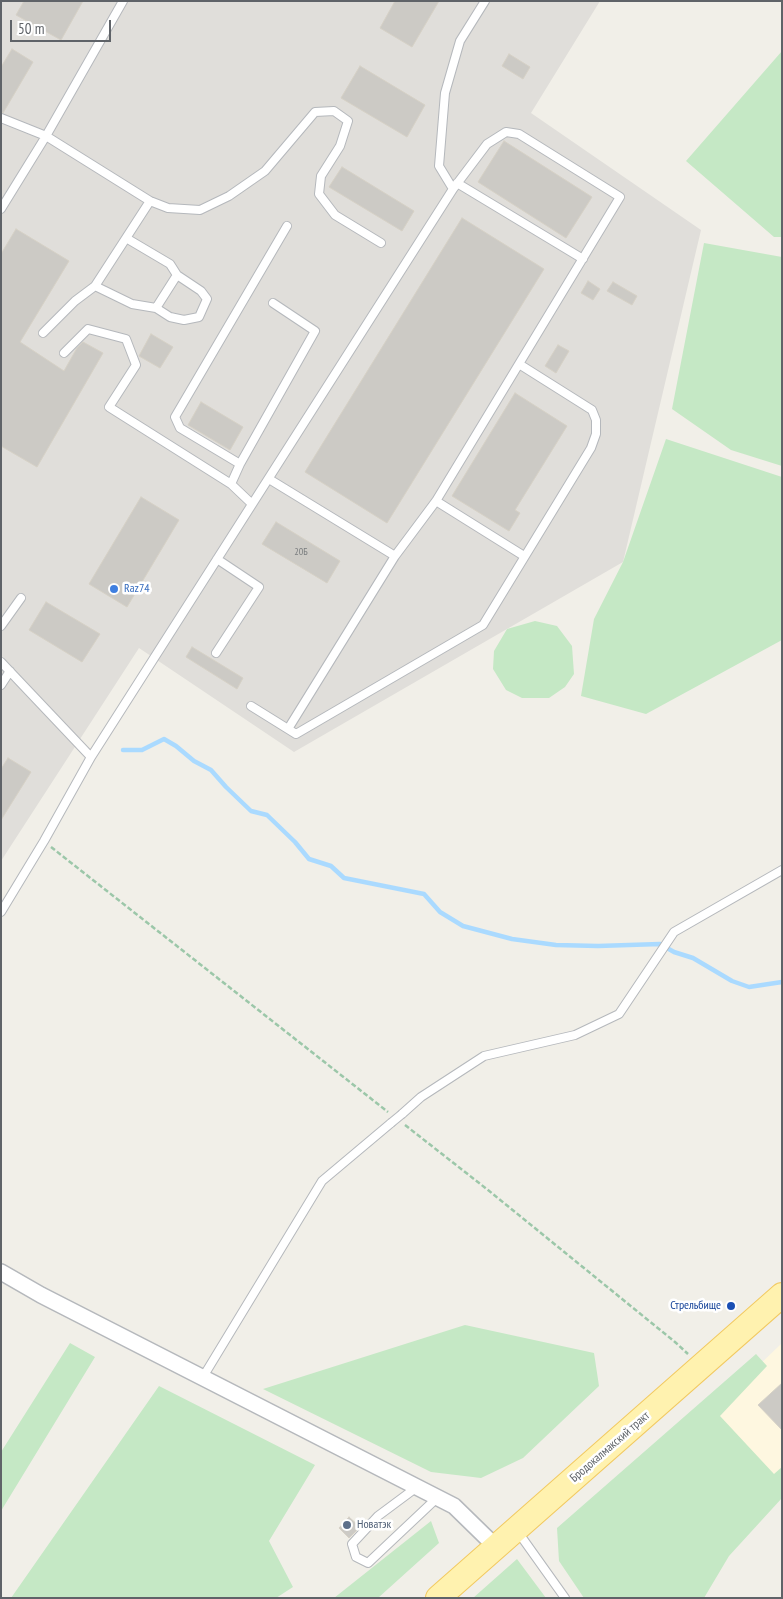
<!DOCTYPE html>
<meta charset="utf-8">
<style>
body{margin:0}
#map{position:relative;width:783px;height:1599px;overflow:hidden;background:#f1efe8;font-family:"PT Sans Narrow",sans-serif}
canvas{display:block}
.frame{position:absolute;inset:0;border:2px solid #5f6368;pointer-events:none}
.scale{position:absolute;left:10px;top:20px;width:101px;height:22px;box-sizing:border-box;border:2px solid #5f6368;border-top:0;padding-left:6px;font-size:15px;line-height:18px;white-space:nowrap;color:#5f6368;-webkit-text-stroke:4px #fff;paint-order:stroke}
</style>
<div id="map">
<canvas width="783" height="1599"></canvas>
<div class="frame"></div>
<div class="scale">50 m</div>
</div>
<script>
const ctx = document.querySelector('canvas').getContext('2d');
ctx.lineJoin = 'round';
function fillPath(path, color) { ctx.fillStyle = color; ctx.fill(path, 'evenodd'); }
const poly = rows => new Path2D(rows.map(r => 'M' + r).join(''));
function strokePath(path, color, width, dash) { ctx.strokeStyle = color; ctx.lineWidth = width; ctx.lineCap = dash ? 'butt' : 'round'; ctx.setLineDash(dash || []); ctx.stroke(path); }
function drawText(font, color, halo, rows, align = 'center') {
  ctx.font = font + ' "PT Sans Narrow",sans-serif'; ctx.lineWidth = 5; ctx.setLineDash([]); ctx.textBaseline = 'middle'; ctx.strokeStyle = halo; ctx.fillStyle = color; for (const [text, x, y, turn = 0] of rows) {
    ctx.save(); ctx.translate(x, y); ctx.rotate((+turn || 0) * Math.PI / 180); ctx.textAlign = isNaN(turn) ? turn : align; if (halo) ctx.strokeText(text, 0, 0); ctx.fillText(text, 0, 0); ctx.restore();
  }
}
fillPath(poly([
 [782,1343,782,1477,766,1492,699,1423]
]), '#fef7e0');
fillPath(poly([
 [1,1,600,1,531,113,701,230,623,562,294,752,139,648,1,861]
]), '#e0deda');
fillPath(poly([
 [782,51,782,237,774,237,686,161],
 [704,243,782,257,782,466,731,450,672,409],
 [666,439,782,477,782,640,646,714,581,696,594,619,623,562],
 [535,621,557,626,572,646,574,674,565,687,549,698,522,698,506,690,493,669,494,651,507,629],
 [465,1325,594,1353,599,1386,523,1458,481,1478,431,1472,263,1389],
 [70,1343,95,1357,1,1511,1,1452],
 [756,1354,767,1366,720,1416,774,1474,782,1467,782,1498,729,1556,704,1598,584,1598,559,1561,557,1528],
 [159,1386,315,1465,269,1541,293,1587,276,1598,11,1598],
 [431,1521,439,1543,378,1598,334,1598],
 [517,1559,546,1598,473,1598]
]), '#c5e8c5');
strokePath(poly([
 [123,750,142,750,164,739,176,746,194,761,211,770,226,787,251,811,267,815,295,842,309,859,331,866,344,878,424,894,440,912,463,926,512,939,556,945,598,946,660,944,674,952,693,958,732,981,749,987,782,982]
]), '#aadaff', 4.5);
const building = poly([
 [24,1,83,1,61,40,16,15,24,1],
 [395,1,439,1,412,47,380,28,395,1],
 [12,49,33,62,3,113,1,112,1,67,12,49],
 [509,54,530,67,523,79,502,66,509,54],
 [360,66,425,105,407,137,341,98,360,66],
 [504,141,592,197,566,238,478,182,504,141],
 [342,167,414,211,402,231,329,187,342,167],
 [462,218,544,269,387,523,305,472,462,218],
 [16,229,69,261,20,342,64,371,77,348,83,342,103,353,37,467,1,446,1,254,16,229],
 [588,281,600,289,593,300,581,293,588,281],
 [613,282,637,296,632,305,607,291,613,282],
 [151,334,173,347,160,368,139,356,151,334],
 [558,345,569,351,556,373,545,366,558,345],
 [515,393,567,426,515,510,520,513,509,531,452,496,515,393],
 [201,402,243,427,230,450,188,425,201,402],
 [141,497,179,520,127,607,89,584,141,497],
 [276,522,340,561,327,583,262,544,276,522],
 [46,602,100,634,82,662,29,630,46,602],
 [192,647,243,678,237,689,186,657,192,647],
 [8,758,31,772,1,820,1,769,8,758],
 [782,1383,782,1430,758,1405,782,1383],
 [349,1517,360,1527,349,1538,339,1528,349,1517]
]);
fillPath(building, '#cccac5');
strokePath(building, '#d6d1c6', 1);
const lane = poly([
 [123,1,46,136,150,201,168,208,200,210,229,196,265,171,315,112,334,111,348,121,340,146,321,176,319,194,335,215,381,243],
 [1,118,46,136,1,209],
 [457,183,583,259],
 [126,238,170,264,177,275,201,291,207,299,199,317,184,320,170,317,156,308],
 [95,286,132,304,156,308,177,275],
 [43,333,75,301,95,286,150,201],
 [64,353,88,329,126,339,136,365,109,407,231,484,252,504],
 [240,464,180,428,175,417,287,226],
 [269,479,395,556],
 [231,484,240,464,315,331,273,303],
 [436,501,524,556],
 [1,626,21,598],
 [216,653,259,587,217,559],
 [1,662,91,757],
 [1,685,10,671],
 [251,706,296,734,483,625,591,448,596,434,596,420,592,410,519,364],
 [288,729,395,556,436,501,620,197,519,134,506,132,487,144,453,189],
 [1,912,44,841,91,757,453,189,439,166,445,93,460,41,485,1],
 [402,1114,421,1097,484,1056,575,1035,619,1014,674,932,782,870],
 [203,1377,322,1181,391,1123],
 [417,1487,378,1516,352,1544,356,1557,368,1563,438,1497],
 [518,1532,565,1598]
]);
const street = poly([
 [1,1272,41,1295,454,1506,496,1547]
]);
const primary = poly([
 [438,1598,782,1295]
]);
strokePath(lane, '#b5b8bc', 10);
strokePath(street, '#b5b8bc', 18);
strokePath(primary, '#f2c960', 26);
strokePath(poly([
 [51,847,388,1112],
 [405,1125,488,1190,675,1342,688,1354]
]), '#9cc7a9', 2.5, [5, 2.5]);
strokePath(lane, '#fff', 8);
strokePath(street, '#fff', 15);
strokePath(primary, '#fff2af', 24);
const laneBridge = poly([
 [391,1123,402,1114]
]);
strokePath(laneBridge, '#b5b8bc', 10, []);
strokePath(laneBridge, '#fff', 8);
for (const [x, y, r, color] of [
 [114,589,5,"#3f7fe0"],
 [731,1306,5,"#1a4fb4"],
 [347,1525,5,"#5c6f8a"]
]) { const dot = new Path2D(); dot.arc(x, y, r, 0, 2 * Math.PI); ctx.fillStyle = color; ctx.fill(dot); strokePath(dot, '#fff', 2); }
drawText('10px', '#7a7d7f', null, [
 ["20Б",301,552]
]);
drawText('12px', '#366cbe', '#fff', [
 ["Raz74",124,589]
], 'left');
drawText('12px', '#164399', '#fff', [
 ["Стрельбище",721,1306]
], 'right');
drawText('12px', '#5f6368', '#fff', [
 ["Бродокалмакский тракт",610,1447,-41]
]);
drawText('12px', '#4e5e75', '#fff', [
 ["Новатэк",357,1525]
], 'left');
</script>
